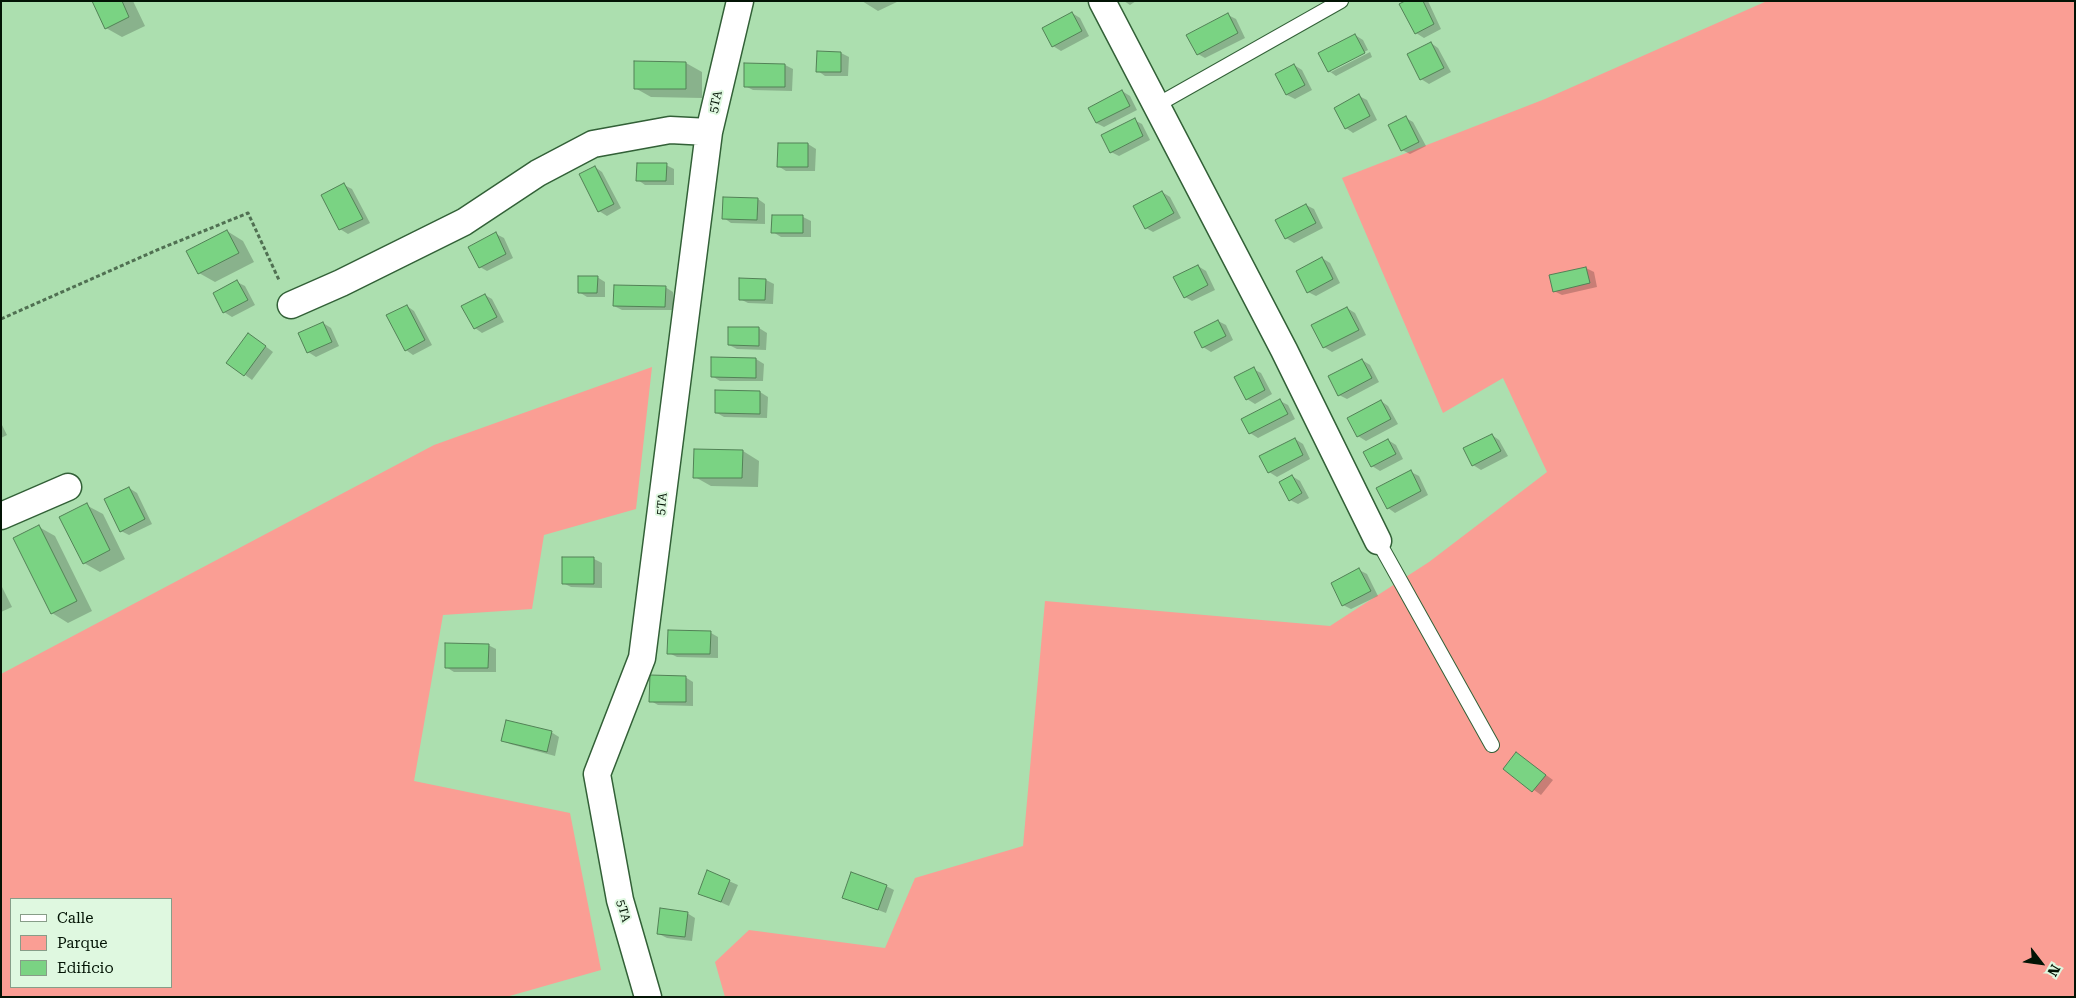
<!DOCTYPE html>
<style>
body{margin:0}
#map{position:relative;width:2076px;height:998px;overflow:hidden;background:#acdfaf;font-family:"Roboto Serif",serif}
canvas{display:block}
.frame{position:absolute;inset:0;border:2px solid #031405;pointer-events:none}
.legend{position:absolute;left:10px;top:898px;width:162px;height:90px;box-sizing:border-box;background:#dff8e0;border:1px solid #879d88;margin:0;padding:6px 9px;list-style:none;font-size:15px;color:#031405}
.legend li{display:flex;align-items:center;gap:10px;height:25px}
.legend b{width:25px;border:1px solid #879d88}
.north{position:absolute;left:2016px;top:938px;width:50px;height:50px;-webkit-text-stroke:4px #dff8e0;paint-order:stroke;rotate:120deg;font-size:14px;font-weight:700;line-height:20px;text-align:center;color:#031405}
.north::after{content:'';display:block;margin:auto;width:18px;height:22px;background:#031405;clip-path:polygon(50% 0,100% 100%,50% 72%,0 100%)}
</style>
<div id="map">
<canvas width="2076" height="998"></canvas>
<div class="frame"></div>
<ul class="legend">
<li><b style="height:6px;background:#fff"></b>Calle</li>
<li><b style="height:14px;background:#fa9e94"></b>Parque</li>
<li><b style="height:14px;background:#7ad383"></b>Edificio</li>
</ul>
<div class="north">N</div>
</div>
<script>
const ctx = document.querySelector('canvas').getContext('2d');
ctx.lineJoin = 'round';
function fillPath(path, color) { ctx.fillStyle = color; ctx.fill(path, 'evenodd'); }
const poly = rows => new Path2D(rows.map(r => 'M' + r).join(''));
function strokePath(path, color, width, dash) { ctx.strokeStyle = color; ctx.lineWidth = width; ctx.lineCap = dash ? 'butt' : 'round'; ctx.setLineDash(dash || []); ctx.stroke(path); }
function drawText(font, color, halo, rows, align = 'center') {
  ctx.font = font + ' "Roboto Serif",serif'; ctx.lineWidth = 4; ctx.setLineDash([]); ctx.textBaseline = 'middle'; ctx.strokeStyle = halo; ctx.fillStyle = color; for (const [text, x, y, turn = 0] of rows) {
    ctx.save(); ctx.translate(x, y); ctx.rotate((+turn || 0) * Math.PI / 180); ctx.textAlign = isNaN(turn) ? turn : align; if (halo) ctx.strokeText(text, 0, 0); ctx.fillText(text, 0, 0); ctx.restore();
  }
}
fillPath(poly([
 [1767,1,2075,1,2075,997,725,997,715,962,749,930,885,948,915,878,1023,846,1045,601,1330,626,1429,562,1547,472,1503,378,1443,413,1342,178,1545,99],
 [652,367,636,509,544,535,532,609,443,615,414,781,570,813,601,970,506,997,1,997,1,674,434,445],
 [11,899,171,899,171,987,11,987]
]), '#fa9e94');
fillPath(poly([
 [93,1,133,1,145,26,122,37,106,28],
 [862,1,899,1,878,11],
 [1124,1,1136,1,1130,5],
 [1408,1,1428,1,1441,29,1424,38,1416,33],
 [1072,13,1080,18,1089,36,1061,51,1053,46],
 [1228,15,1236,19,1245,38,1205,58,1198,54],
 [1355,35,1363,40,1368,50,1331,69,1331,72,1370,52,1372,57,1336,76,1329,71],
 [1431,43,1438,48,1451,72,1429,84,1421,79],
 [818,53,841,53,849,57,848,76,825,76,818,71],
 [635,62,686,63,702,72,702,98,651,97,635,88],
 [785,65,793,69,792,91,753,90,745,86],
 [1294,65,1302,70,1312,90,1295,99,1287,95,1276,74],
 [1122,91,1130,96,1137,110,1104,127,1096,123],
 [1359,96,1367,100,1377,120,1353,133,1346,128],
 [1406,118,1413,122,1426,146,1410,154,1402,150],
 [1134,120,1142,124,1150,140,1119,156,1111,152],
 [808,144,816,149,815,171,786,171,778,166],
 [666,165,674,169,674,185,645,185,638,180],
 [595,167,602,172,621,208,607,216,599,211],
 [344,185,352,189,370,223,348,234,340,229],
 [1162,192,1170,197,1181,218,1153,232,1146,228],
 [758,199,765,204,765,224,731,223,724,218],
 [1306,205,1314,209,1323,228,1294,243,1286,238],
 [803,217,811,221,811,237,781,237,773,232],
 [227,231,243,241,254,262,215,282,199,273],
 [496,234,504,238,513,258,487,271,480,267],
 [1322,258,1330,263,1340,283,1316,296,1308,292],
 [1198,266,1206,271,1215,290,1192,301,1185,297],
 [1586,268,1594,272,1597,287,1562,295,1554,291],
 [597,277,605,282,605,297,587,297,579,292],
 [766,280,774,284,773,304,748,303,740,299],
 [237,282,245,286,255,305,232,317,224,312],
 [665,287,673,292,673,310,622,310,614,306],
 [485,295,492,299,504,322,482,333,475,328],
 [407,306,414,311,432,345,413,355,406,350],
 [1347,308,1355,313,1366,335,1332,352,1324,347,1313,326],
 [1218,321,1226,325,1233,340,1211,352,1203,347],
 [323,323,331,328,339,346,316,357,308,352],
 [759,328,767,333,766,350,737,349,729,345],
 [256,339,273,352,252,380,228,362],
 [756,359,764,364,763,381,720,381,712,376],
 [1362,360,1370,365,1379,382,1347,399,1339,395],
 [1253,369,1261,373,1272,394,1255,404,1247,399],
 [760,392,768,397,767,418,724,417,717,413],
 [1280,401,1288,405,1295,419,1258,438,1250,433],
 [1381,401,1388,406,1398,424,1366,441,1358,436],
 [1,423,7,435,1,438],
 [1492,435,1499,440,1508,456,1481,470,1473,465],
 [1295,439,1303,444,1310,459,1277,477,1269,472],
 [1388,440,1396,445,1403,459,1380,471,1372,466],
 [743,451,759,461,758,487,711,486,695,477],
 [1411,472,1419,476,1428,495,1395,513,1388,508],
 [1292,476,1300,481,1309,498,1298,504,1290,500],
 [129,488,137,493,152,524,129,535,121,531],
 [86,505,103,514,125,559,100,572,84,563],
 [39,527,55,536,92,611,68,623,52,613],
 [563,558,594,559,602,563,602,588,571,587,563,583],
 [1359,570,1367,574,1378,596,1351,609,1343,605],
 [1,585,12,607,1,612],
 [711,633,718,637,718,658,677,657,669,653],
 [488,645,496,649,496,672,454,672,446,667],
 [685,677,693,682,693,706,658,705,651,701],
 [551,732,559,737,555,756,510,744,502,740],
 [1517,754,1553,780,1541,795,1505,769],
 [708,872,738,885,729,906,700,893],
 [886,886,894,890,886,913,843,897],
 [687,913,695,918,692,941,667,938,659,934]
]), '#0003');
const building = poly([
 [92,1,122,1,129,17,105,29,92,1],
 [1405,1,1423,1,1434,24,1415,34,1399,4,1405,1],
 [1072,12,1082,31,1052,47,1042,28,1072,12],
 [1228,13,1238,33,1197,55,1186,35,1228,13],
 [1355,34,1365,53,1328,72,1318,53,1355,34],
 [1431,42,1444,68,1420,80,1407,54,1431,42],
 [817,51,841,52,841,72,816,72,817,51],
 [634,61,686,62,686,89,634,89,634,61],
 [744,63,785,64,785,87,744,87,744,63],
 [1294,64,1305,85,1286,95,1275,74,1294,64],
 [1122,90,1130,106,1096,123,1088,108,1122,90],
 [1359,94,1370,116,1345,129,1334,108,1359,94],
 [1406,116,1419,142,1401,151,1388,125,1406,116],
 [1135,118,1143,136,1110,153,1101,135,1135,118],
 [778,143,808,143,808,167,777,167,778,143],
 [637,163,667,163,666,181,636,181,637,163],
 [595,166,614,204,598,212,579,174,595,166],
 [344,183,363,219,339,230,321,195,344,183],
 [1162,191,1174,213,1145,229,1133,206,1162,191],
 [723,197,758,198,757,220,722,219,723,197],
 [1306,204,1316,223,1285,239,1275,220,1306,204],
 [772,215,803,215,803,233,771,233,772,215],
 [227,230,239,253,198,274,186,251,227,230],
 [496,232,506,254,479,268,468,247,496,232],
 [1322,257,1333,279,1307,293,1296,271,1322,257],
 [1198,265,1208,285,1184,298,1173,277,1198,265],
 [1586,267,1590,283,1553,292,1549,275,1586,267],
 [578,276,598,276,597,293,578,293,578,276],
 [739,278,766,279,765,300,739,300,739,278],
 [237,280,248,300,223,313,213,293,237,280],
 [614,285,666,286,665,307,613,306,614,285],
 [485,294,497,317,474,329,461,306,485,294],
 [407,305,425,340,405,351,386,315,407,305],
 [1347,307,1359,330,1323,348,1311,325,1347,307],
 [1218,320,1226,336,1202,348,1194,332,1218,320],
 [323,322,332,342,307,353,298,333,323,322],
 [728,327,759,327,759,346,728,345,728,327],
 [248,333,266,346,244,376,226,363,248,333],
 [711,357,756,358,756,378,711,377,711,357],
 [1362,359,1372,378,1338,396,1328,376,1362,359],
 [1254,367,1265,390,1246,400,1234,377,1254,367],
 [715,390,760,391,760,414,715,413,715,390],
 [1280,399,1288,414,1249,434,1241,419,1280,399],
 [1381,400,1391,419,1357,437,1347,418,1381,400],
 [1492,434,1501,451,1472,466,1463,448,1492,434],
 [1295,438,1303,455,1268,473,1259,456,1295,438],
 [1388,439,1396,454,1371,467,1363,452,1388,439],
 [694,449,743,450,742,478,693,478,694,449],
 [1411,470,1421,491,1387,509,1376,488,1411,470],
 [1292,475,1302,493,1289,501,1279,482,1292,475],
 [129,487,145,519,120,532,104,499,129,487],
 [87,503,110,550,83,564,59,517,87,503],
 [39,525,77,601,51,614,13,538,39,525],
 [562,557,594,557,594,584,562,584,562,557],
 [1359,568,1371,591,1342,606,1331,583,1359,568],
 [668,630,711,631,710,654,667,654,668,630],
 [445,643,489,644,488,668,445,668,445,643],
 [650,675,686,676,686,702,649,702,650,675],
 [506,720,552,731,547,752,501,741,506,720],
 [1516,752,1546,775,1532,792,1503,769,1516,752],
 [707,870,730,880,721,902,698,894,707,870],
 [851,872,887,885,878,910,842,898,851,872],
 [660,908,688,912,685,937,657,934,660,908]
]);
fillPath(building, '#7ad383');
strokePath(building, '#528156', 1);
const service = poly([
 [1157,105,1341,1],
 [1378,541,1492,745]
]);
const minor = poly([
 [1102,1,1284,350,1378,541],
 [291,305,341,283,464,222,538,173,593,144,670,130,709,132],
 [1,516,68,487],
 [648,997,620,900,597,774,642,658,709,132,740,1]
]);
strokePath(service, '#326037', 16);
strokePath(minor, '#326037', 29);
strokePath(poly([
 [1,319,157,250,248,213,279,280]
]), '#507052', 3, [4, 2.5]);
strokePath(service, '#fff', 14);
strokePath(minor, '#fff', 26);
drawText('12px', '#031405', '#dff8e0', [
 ["5TA",716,102,-77],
 ["5TA",662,504,-83],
 ["5TA",623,911,75]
]);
</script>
